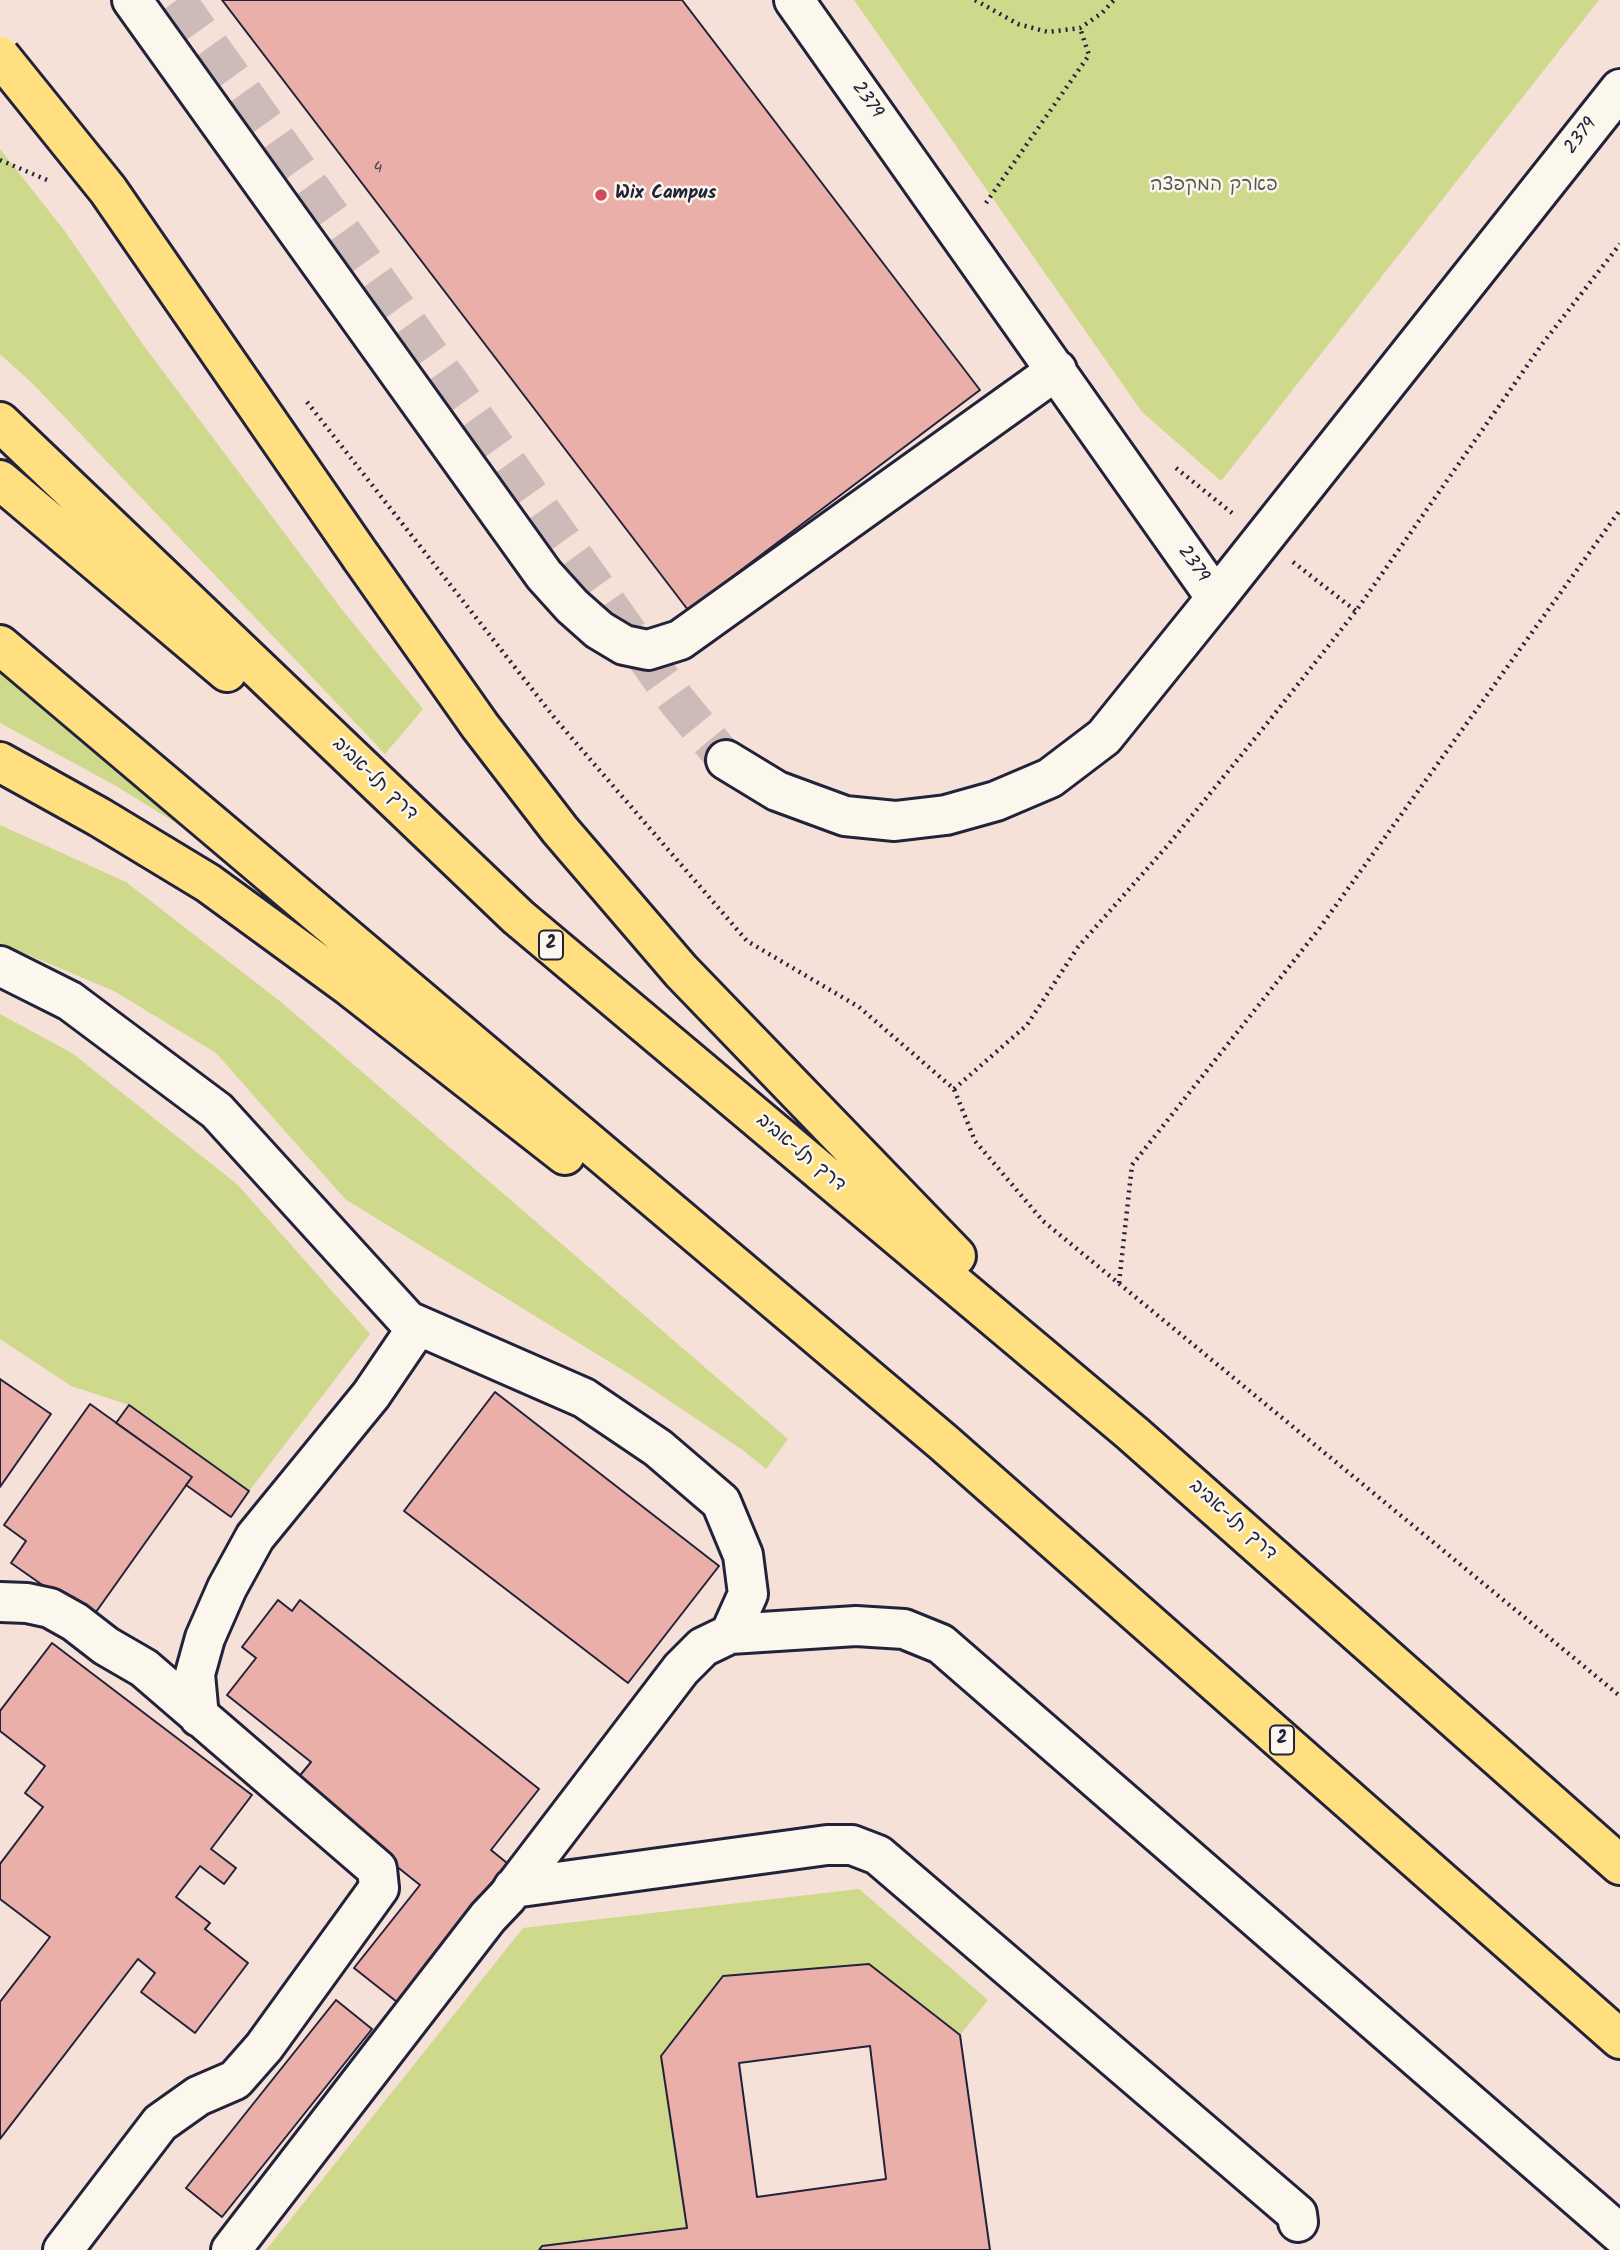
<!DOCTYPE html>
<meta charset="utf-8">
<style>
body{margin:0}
canvas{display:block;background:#f6e1d8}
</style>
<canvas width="1620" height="2250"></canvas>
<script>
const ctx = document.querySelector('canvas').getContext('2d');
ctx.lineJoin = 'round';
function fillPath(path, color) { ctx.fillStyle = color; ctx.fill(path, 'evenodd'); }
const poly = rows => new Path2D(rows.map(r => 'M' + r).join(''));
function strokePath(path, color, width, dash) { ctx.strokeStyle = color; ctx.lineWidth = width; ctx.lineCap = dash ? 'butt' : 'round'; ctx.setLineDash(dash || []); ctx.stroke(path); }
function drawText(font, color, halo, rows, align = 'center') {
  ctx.font = font + ' Kalam,"Playpen Sans Hebrew",sans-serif'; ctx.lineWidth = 5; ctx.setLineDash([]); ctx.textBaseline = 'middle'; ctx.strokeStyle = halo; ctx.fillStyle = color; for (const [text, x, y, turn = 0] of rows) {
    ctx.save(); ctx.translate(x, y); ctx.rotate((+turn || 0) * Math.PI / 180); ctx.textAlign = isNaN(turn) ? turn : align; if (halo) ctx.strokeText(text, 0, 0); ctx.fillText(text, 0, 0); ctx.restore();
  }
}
fillPath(poly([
 [854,0,1599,0,1221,481,1142,412],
 [0,149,64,230,144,346,343,611,423,709,385,754,34,385,0,354],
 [0,670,228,855,116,786,0,723],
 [0,825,126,882,281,1002,788,1439,766,1469,744,1451,634,1377,345,1199,216,1053,114,991,0,943],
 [0,1014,72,1053,238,1185,370,1334,249,1491,129,1405,71,1386,0,1339],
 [859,1889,988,2000,960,2035,869,1964,723,1976,661,2056,687,2228,542,2246,539,2250,266,2250,523,1928]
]), '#ced98c');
const building = poly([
 [222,0,682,0,980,390,688,610,222,0],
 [0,1379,51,1414,0,1487,0,1379],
 [495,1392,719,1566,628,1683,404,1511,495,1392],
 [90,1404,192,1477,91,1619,11,1563,26,1541,4,1525,90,1404],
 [129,1405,249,1491,231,1517,186,1485,192,1477,116,1423,129,1405],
 [278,1600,292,1611,300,1600,539,1789,491,1850,507,1863,397,2002,354,1968,420,1885,293,1784,311,1762,227,1695,256,1658,242,1647,278,1600],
 [52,1643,252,1795,211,1849,236,1868,224,1884,200,1866,176,1897,210,1923,205,1929,248,1963,195,2033,141,1992,155,1973,138,1959,0,2139,0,2002,50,1937,0,1899,0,1864,43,1807,25,1793,45,1766,0,1731,0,1711,52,1643],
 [869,1964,960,2035,990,2250,539,2250,542,2246,687,2228,661,2056,723,1976,869,1964],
 [870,2046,886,2179,757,2197,739,2063,870,2046],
 [336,2000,372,2029,222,2217,186,2188,336,2000]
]);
fillPath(building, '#eaafa9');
strokePath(building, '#22223b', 2);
strokePath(poly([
 [177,0,677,701,726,760]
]), '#ccbbb9', 38, [38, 19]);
const minor = poly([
 [132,0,544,575,572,606,599,630,624,645,648,650,680,640,1057,370],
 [794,0,1216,598,1620,89],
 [726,760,777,791,845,816,895,821,946,815,996,801,1050,778,1104,737,1216,598],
 [0,966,70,1001,217,1111,408,1321,584,1398,658,1448,721,1502,743,1555,748,1594,730,1634],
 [0,1602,27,1603,50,1608,75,1622,106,1646,144,1668,377,1869,379,1888,264,2047,235,2080,198,2096,160,2123,63,2250],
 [199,1717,195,1674,205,1638,227,1588,255,1537,371,1395,418,1326],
 [513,1888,827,1845,852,1845,878,1855,1297,2214,1298,2222],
 [231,2250,488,1917,507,1897,681,1669,703,1647,730,1634,856,1626,904,1629,941,1644,1620,2234]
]);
const highway = poly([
 [0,422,518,917,1132,1433,1620,1865],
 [0,480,227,672],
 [361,557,480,726,560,830,681,971,956,1256],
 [0,645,943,1442,1620,2039],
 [0,762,99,817,208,883,349,986,565,1155]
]);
strokePath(minor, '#22223b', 44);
strokePath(highway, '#22223b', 44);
strokePath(poly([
 [975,0,1018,24,1048,32,1080,28,1102,13,1114,0],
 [0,160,47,180],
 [986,203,1089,55,1080,28],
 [307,402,557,721,747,941,859,1007,954,1089,975,1141,1043,1221,1620,1696],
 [1176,468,1232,513],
 [1293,562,1356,611],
 [954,1089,1027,1025,1078,947,1168,845,1265,726,1356,611,1543,343,1620,244],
 [1119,1283,1132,1165,1319,929,1620,510]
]), '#22223b', 4.5, [2, 5]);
strokePath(minor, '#fbf7ec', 38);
strokePath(highway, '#ffdf80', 38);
const highwayBridge = poly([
 [0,56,108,190,361,557]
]);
strokePath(highwayBridge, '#22223b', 44, []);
strokePath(highwayBridge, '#ffdf80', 38);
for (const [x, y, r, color] of [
 [601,195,7,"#d1495b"]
]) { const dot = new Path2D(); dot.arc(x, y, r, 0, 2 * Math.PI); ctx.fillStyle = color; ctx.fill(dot); strokePath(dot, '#fbf7ec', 2.5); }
drawText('16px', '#544556', null, [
 ["4",378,169]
]);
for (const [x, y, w] of [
 [551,945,24],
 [1282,1740,24]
]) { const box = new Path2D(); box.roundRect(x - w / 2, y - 14.5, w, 29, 5); ctx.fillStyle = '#fbf7ec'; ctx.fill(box); strokePath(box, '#22223b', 2); }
drawText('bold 18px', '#22223b', null, [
 ["2",551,945],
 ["2",1282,1740]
]);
drawText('19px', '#22223b', '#fbf7ec', [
 ["2379",866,101,55],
 ["2379",1582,137,-52],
 ["2379",1192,565,55],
 ["דרך תל-אביב",374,780,44],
 ["דרך תל-אביב",800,1154,40],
 ["דרך תל-אביב",1232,1521,42]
]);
drawText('19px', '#565953', '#fbf7ec', [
 ["פארק המקפצה",1214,187]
]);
drawText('bold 19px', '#22223b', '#fbf7ec', [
 ["Wix Campus",615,195]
], 'left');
</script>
